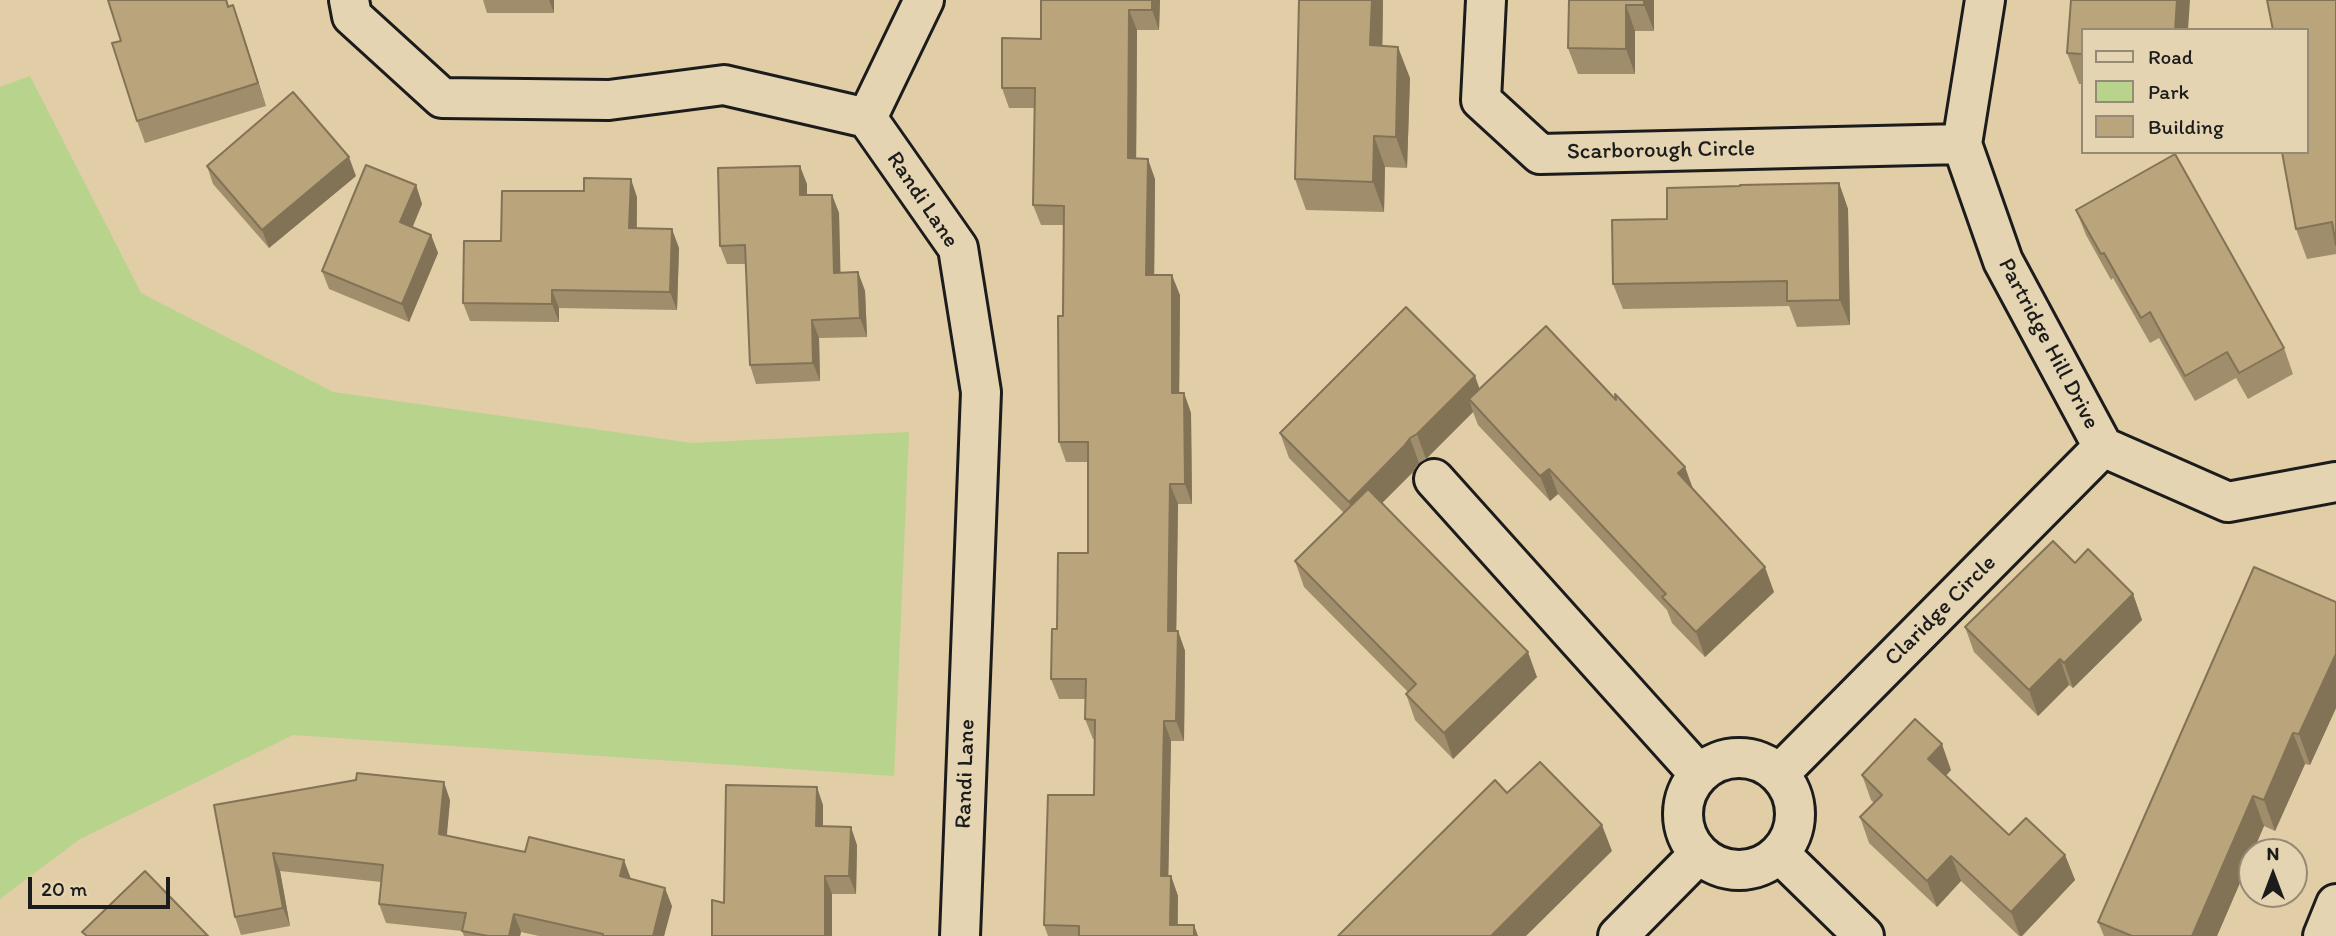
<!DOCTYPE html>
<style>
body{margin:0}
#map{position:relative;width:2336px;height:936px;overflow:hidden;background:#e1cda6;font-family:Itim,sans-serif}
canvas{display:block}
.legend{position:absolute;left:2081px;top:28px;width:228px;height:126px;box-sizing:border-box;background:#e5d4b1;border:2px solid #958a75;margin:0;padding:9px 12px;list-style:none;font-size:21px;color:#1c1c1c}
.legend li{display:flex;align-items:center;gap:14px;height:35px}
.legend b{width:35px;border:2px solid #958a75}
.north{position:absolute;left:2238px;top:838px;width:70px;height:70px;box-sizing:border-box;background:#e5d4b1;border:2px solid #958a75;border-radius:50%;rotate:0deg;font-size:19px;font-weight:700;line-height:28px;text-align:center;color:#1c1c1c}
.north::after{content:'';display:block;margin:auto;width:24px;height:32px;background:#1c1c1c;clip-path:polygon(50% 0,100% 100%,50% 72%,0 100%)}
.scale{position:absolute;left:28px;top:877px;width:142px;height:32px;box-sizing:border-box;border:4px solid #1c1c1c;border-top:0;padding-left:9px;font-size:21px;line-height:24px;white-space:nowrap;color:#1c1c1c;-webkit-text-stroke:5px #e5d4b1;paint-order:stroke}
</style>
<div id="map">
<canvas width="2336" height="936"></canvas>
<ul class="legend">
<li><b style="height:9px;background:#e5d4b1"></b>Road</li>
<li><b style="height:19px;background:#b8d38b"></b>Park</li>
<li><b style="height:19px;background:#baa47c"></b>Building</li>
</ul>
<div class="north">N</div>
<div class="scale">20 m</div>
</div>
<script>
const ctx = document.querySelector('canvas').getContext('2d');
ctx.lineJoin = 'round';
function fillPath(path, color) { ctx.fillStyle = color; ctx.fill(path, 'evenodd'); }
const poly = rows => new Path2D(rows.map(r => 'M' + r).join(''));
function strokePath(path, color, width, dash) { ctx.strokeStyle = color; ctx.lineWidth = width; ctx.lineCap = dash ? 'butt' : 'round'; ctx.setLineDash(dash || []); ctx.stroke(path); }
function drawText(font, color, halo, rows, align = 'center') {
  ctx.font = font + ' Itim,sans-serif'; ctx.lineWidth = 5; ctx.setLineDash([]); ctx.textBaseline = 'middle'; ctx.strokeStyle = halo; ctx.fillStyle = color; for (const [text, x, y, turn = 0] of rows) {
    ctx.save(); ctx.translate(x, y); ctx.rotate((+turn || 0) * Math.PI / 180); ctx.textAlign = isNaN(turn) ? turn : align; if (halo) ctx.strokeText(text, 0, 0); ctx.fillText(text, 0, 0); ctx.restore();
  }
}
fillPath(poly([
 [30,76,141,293,333,392,692,443,909,432,894,776,293,735,80,839,0,899,0,87]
]), '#b8d38b');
const minor = poly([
 [349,0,352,16,442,98,609,100,724,85,867,118,958,248,981,392,960,936],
 [1486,0,1481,100,1540,154,1962,144],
 [1985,0,1962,144,2003,261,2103,447,2228,502,2336,482],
 [867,118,924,0],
 [1434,479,1699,774],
 '1683 814a56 56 0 1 1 112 0a56 56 0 1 1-112 0Z',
 [1779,774,2103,447],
 [1779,853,1864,936],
 [1618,936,1699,854],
 [2323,936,2336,904]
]);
strokePath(minor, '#1c1c1c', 44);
strokePath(minor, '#e5d4b1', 38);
fillPath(poly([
 [108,0,227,0,229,6,233,5,266,106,145,143,137,121,121,41],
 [483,0,554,0,554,13,487,13],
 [1160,0,1159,30,1137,30,1136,159,1155,179,1154,275,1180,295,1179,393,1184,393,1191,413,1192,504,1178,504,1176,631,1178,631,1185,651,1184,741,1171,741,1168,876,1171,876,1178,896,1178,925,1198,936,1048,936,1044,925,1094,795,1094,739,1093,739,1085,719,1086,699,1059,699,1051,679,1057,629,1088,553,1088,462,1066,462,1059,442,1064,225,1041,225,1033,205,1035,108,1009,108,1002,88,1041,39],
 [1299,0,1383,0,1382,46,1410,78,1407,168,1385,167,1384,212,1306,210,1295,179],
 [1545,0,1654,0,1654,31,1635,31,1635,74,1578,74,1568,48,1569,0],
 [2336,0,2336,254,2307,259,2296,229],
 [2082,30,2082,84,2079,84,2067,53],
 [207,166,356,176,269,248,213,184],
 [1839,183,1848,209,1850,325,1797,327,1789,306,1623,309,1613,284,1667,219,1740,186],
 [807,184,807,195,832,195,839,213,840,273,858,272,865,291,867,337,819,338,820,381,756,384,750,365,746,264,727,264,720,246],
 [416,185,422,204,412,227,431,235,438,253,409,322,329,289,322,271],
 [637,197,637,228,679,248,677,310,559,308,559,322,470,321,463,303],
 [2076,210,2284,348,2293,374,2248,399,2236,378,2195,401,2159,338,2150,343,2113,278,2111,280,2086,235],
 [1479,389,1616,400,1685,467,1694,491,1774,592,1705,657,1672,623,1667,610,1558,494,1550,501,1478,425,1473,412,1426,459,1419,463,1413,472,1382,503,1537,677,1453,759,1415,720,1406,694,1408,692,1304,587,1295,561,1344,513,1289,458,1280,433],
 [2075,563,2133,594,2142,620,2073,688,2069,685,2038,716,1974,652,1965,627],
 [2336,602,2336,708,2310,765,2305,764,2275,831,2264,826,2252,852,2252,855,2217,936,2104,936,2098,922],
 [1951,770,1946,776,2009,835,2065,855,2075,880,2022,936,2019,936,1961,881,1937,907,1869,843,1860,817,1874,803,1871,800,1862,775],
 [356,780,450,800,447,835,631,879,672,906,664,936,539,936,521,932,520,936,464,936,462,931,386,923,379,904,381,882,280,871,290,926,241,935,235,917,214,805],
 [823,805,823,826,857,845,856,894,832,894,832,936,712,936,724,903]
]), '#a08d6b');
fillPath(poly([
 [549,0,554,0,554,13],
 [1152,0,1160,0,1159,30,1152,10],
 [1372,0,1383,0,1382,76,1370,45],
 [1644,0,1654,0,1654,31,1644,5],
 [2177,0,2190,0,2188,30,2175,30],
 [233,5,241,27,266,106,258,83],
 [1626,5,1635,31,1635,74,1626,49],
 [1129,10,1137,30,1136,178,1128,158],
 [1398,47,1410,78,1407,168,1396,137],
 [1374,136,1385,167,1384,212,1373,182],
 [349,157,356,176,269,248,262,230],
 [1148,159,1155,179,1154,295,1146,275],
 [800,166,807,184,807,214,800,195],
 [631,179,637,197,636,247,629,228],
 [1839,183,1848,209,1850,325,1840,300],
 [416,185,422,204,407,241,400,222],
 [832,195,839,213,841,291,834,273],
 [672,229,679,248,677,310,670,292],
 [431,235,438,253,409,322,402,304],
 [858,272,865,291,867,337,860,318],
 [1172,275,1180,295,1179,413,1172,393],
 [552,290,559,308,559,322,552,304],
 [812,320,819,338,820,381,813,363],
 [1475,376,1484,401,1469,399,1473,412,1426,459,1417,434],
 [1184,393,1191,413,1192,504,1185,484],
 [1410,438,1419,463,1413,472,1358,527,1349,502],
 [1685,467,1694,493,1678,473],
 [1549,469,1558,494,1550,501,1540,476],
 [1170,484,1178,504,1176,651,1168,631],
 [1765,567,1774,592,1705,657,1696,632],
 [2133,594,2142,620,2073,688,2064,663],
 [1178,631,1185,651,1184,741,1176,721],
 [1528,652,1537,677,1453,759,1444,733],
 [2336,654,2336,708,2310,765,2299,734],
 [2060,659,2069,685,2038,716,2029,690],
 [1164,721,1171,741,1168,896,1161,876],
 [2293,733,2305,764,2275,831,2264,800],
 [1942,744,1951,770,1937,785,1928,759],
 [444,782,450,800,445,852,439,834],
 [817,787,823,805,823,844,816,826],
 [2253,796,2264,826,2253,852,2252,852,2252,855,2217,936,2192,936],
 [1602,825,1612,851,1526,936,1491,936],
 [851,827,857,845,856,894,849,876],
 [273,853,280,871,290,926,283,908],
 [2065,855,2075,880,2022,936,2020,936,2011,912],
 [1951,856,1961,881,1937,907,1927,881],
 [624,860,631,879,620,876],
 [825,876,832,894,832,936,825,936],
 [1171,876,1178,896,1177,936,1170,925],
 [665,888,672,906,664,936,653,936],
 [514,914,521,932,520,936,509,936],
 [1194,925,1198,936,1194,936]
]), '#827357');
const building = poly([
 [108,0,226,0,228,7,233,5,258,83,137,121,112,43,121,41,108,0],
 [1041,0,1152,0,1152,10,1129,10,1128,158,1148,159,1146,275,1172,275,1172,393,1184,393,1185,484,1170,484,1168,631,1178,631,1176,721,1164,721,1161,876,1171,876,1170,925,1194,925,1194,936,1079,936,1079,926,1044,925,1048,795,1094,795,1095,720,1085,719,1086,679,1051,679,1052,629,1057,629,1058,553,1088,553,1088,442,1059,442,1058,316,1063,316,1064,206,1033,205,1035,88,1002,88,1002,38,1041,39,1041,0],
 [1299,0,1372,0,1370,45,1398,47,1396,137,1374,136,1373,182,1295,179,1299,0],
 [1569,0,1644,0,1644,5,1626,5,1626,49,1568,48,1569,0],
 [2071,0,2177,0,2175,30,2082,30,2082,54,2067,53,2071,0],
 [2267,0,2336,0,2336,245,2332,222,2296,229,2282,152,2306,152,2306,30,2273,30,2267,0],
 [293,92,349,157,262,230,207,166,293,92],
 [2175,154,2284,348,2239,373,2227,352,2185,376,2150,312,2141,318,2104,253,2101,254,2076,210,2175,154],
 [366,165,416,185,400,222,431,235,402,304,322,271,366,165],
 [800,166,800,195,832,195,834,273,858,272,860,318,812,320,813,363,750,365,745,245,720,246,718,168,800,166],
 [584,178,631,179,629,228,672,229,670,292,552,290,552,304,463,303,464,241,501,241,502,191,584,191,584,178],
 [1839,183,1840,300,1787,301,1787,281,1613,284,1612,220,1667,219,1667,188,1740,186,1740,185,1839,183],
 [1406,307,1475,376,1417,434,1410,438,1404,446,1349,502,1280,433,1406,307],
 [1546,326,1616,400,1615,394,1685,467,1678,473,1765,567,1696,632,1662,597,1666,594,1549,469,1540,476,1469,399,1546,326],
 [1368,489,1528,652,1444,733,1406,694,1416,684,1295,561,1368,489],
 [2053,541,2075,563,2088,549,2133,594,2064,663,2060,659,2029,690,1965,627,2053,541],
 [2254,567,2336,602,2336,654,2299,734,2293,733,2264,800,2253,796,2192,936,2132,936,2098,922,2254,567],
 [1915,719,1942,744,1928,759,2009,835,2026,818,2065,855,2011,912,1951,856,1927,881,1860,817,1882,795,1862,775,1915,719],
 [1540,762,1602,825,1491,936,1338,936,1495,780,1507,793,1540,762],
 [357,773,444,782,439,834,525,852,529,837,624,860,620,876,665,888,653,936,603,936,603,934,514,914,509,936,488,936,462,931,466,913,379,904,383,865,273,853,283,908,235,917,214,805,356,780,357,773],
 [726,785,817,787,816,826,851,827,849,876,825,876,825,936,712,936,712,900,724,903,726,785],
 [145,871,208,936,87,936,82,932,145,871]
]);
fillPath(building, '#baa47c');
strokePath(building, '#827357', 2);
drawText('23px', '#1c1c1c', '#e5d4b1', [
 ["Scarborough Circle",1661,151,-1],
 ["Randi Lane",922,200,56],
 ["Partridge Hill Drive",2048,344,62],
 ["Claridge Circle",1941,611,-45],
 ["Randi Lane",966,774,-88]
]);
</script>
